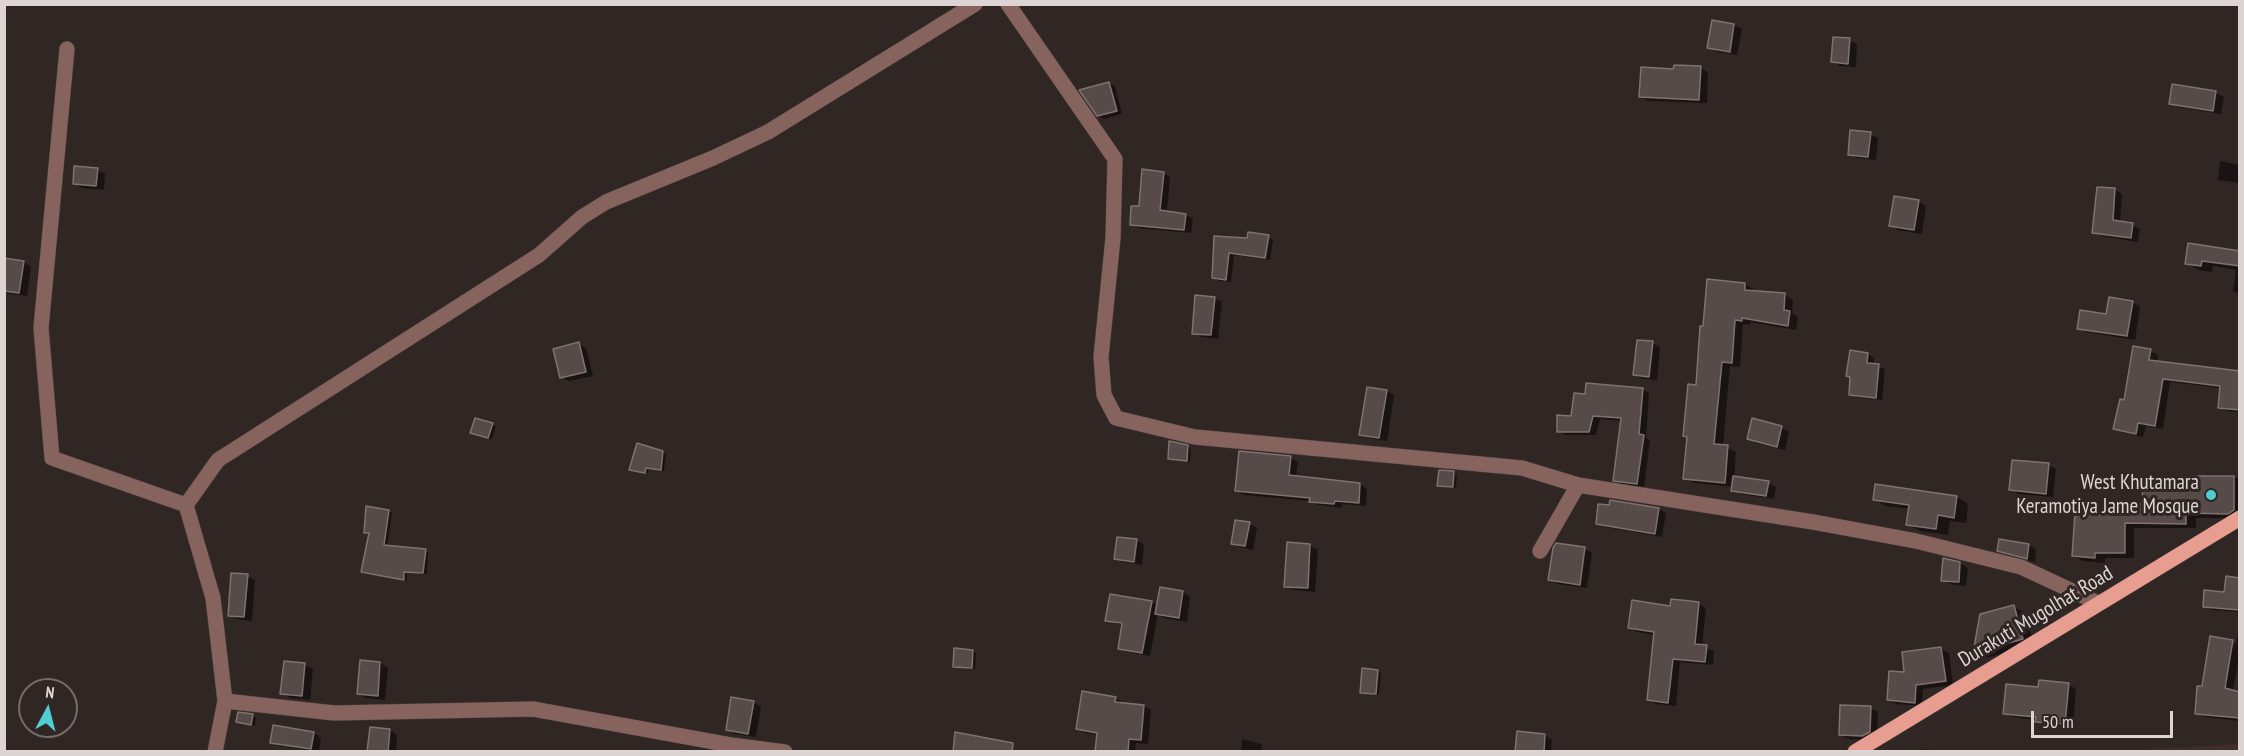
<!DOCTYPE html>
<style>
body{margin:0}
#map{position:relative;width:2244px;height:756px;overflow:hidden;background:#302624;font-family:"PT Sans Narrow",sans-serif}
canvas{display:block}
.frame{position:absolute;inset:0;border:6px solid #dcd5d3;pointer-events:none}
.north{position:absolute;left:18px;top:678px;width:60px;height:60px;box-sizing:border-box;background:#302624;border:2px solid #756c6a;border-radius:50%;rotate:7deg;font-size:16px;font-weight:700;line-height:24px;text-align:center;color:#dcd5d3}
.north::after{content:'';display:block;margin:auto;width:21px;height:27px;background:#51ccd2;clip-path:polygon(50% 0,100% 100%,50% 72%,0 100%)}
.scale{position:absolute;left:2031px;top:711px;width:142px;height:27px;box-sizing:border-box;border:3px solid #dcd5d3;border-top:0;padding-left:8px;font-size:18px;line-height:21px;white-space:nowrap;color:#dcd5d3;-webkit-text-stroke:4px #302624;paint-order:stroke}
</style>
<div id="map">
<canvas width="2244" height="756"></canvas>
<div class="frame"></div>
<div class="north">N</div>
<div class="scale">50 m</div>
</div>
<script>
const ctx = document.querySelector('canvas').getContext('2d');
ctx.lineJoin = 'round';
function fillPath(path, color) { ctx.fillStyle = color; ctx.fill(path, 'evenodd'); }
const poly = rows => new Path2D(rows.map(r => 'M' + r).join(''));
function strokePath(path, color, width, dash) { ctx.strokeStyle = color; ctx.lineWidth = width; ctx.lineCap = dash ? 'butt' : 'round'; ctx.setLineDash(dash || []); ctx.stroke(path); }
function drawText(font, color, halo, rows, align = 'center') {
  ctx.font = font + ' "PT Sans Narrow",sans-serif'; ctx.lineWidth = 6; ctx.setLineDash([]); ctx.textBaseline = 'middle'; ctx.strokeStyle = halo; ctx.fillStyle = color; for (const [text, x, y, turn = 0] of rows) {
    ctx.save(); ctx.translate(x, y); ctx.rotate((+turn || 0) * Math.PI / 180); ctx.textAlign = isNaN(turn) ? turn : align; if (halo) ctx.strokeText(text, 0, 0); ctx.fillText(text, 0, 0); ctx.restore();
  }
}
fillPath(poly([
 [2239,744,2239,751,2119,751]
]), '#3e2d2a');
fillPath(poly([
 [1734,25,1742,29,1737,55,1717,52,1709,48],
 [1849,40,1857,44,1856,67,1840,66,1833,62],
 [1701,68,1708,72,1707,103,1648,101,1640,96,1675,71],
 [1109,83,1115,86,1122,114,1104,119,1098,115],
 [2173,86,2216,93,2224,97,2221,114,2178,107,2171,103],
 [1870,134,1878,138,1876,160,1857,158,1850,154],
 [2220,161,2240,165,2240,183,2218,180],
 [98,170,105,174,104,190,82,188,74,183],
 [1163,173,1170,177,1167,212,1186,215,1193,219,1191,233,1138,228,1131,224],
 [2115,190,2122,194,2120,223,2132,225,2140,229,2138,242,2101,236,2094,232],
 [1919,202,1926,206,1922,234,1898,230,1891,225],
 [1215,237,1249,240,1268,237,1273,240,1270,260,1234,255,1231,282,1219,281,1213,278],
 [2240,253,2240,295,2233,291,2236,270,2213,266,2212,272,2198,270,2187,263],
 [4,260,24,262,31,267,27,296,5,293],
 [1745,284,1753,289,1753,292,1785,295,1793,300,1792,313,1798,317,1796,330,1750,322,1750,325,1743,324,1740,367,1730,366,1723,446,1736,452,1734,478,1768,483,1776,487,1774,499,1740,494,1733,490,1733,487,1694,483,1685,478,1688,437,1698,386,1704,327],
 [1214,298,1222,302,1218,339,1201,337,1193,333],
 [2132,302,2140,307,2135,340,2086,332,2079,328],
 [1652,343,1660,347,1657,380,1642,379,1634,374],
 [579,344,586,348,593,376,569,381,561,377],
 [2150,351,2158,355,2157,362,2240,373,2240,412,2227,411,2219,407,2221,388,2170,382,2163,429,2146,426,2143,437,2122,432,2114,428],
 [1868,354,1874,358,1873,365,1885,369,1882,400,1856,397,1850,394,1852,378,1847,376],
 [1642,389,1649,393,1646,438,1650,440,1644,487,1621,484,1614,480,1623,421,1600,419,1596,435,1565,435,1558,431,1572,417],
 [1387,391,1394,395,1387,441,1368,438,1361,434],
 [1753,420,1782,428,1789,432,1785,450,1756,443,1748,438],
 [492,425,496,426,492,439,475,434],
 [1188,447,1191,449,1190,462,1170,458],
 [663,452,666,454,664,471,649,469,648,473,634,471],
 [1290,457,1298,462,1296,477,1360,484,1367,489,1366,506,1342,504,1342,508,1318,505,1311,501,1244,495,1237,491],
 [2048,465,2056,469,2053,497,2018,494,2011,489],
 [1454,473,1457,475,1456,488,1439,485],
 [2189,478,2240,478,2240,518,2196,518,2196,528,2134,528,2134,558,2105,558,2105,563,2083,561,2073,556,2106,517,2144,505,2189,483],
 [1957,497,1968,504,1966,523,1950,521,1948,535,1920,531,1908,524,1910,509,1886,506,1874,499],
 [1611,502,1659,509,1666,513,1662,537,1605,527,1598,523,1611,506],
 [389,511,392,513,387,547,428,552,427,574,407,572,407,581,366,573,370,534,365,532],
 [1249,524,1257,528,1253,550,1240,547,1232,543],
 [1137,540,1144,545,1142,565,1123,562,1116,558],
 [2029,545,2036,550,2035,562,2007,555,1999,550],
 [1310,546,1318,550,1315,592,1294,590,1286,586],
 [1585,549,1592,553,1587,588,1557,584,1550,579],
 [1960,563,1968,568,1966,586,1950,584,1942,580],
 [247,576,255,580,252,621,237,619,229,615],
 [2240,579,2240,612,2212,610,2204,606,2226,593],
 [1161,589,1183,592,1190,597,1187,622,1164,618,1158,614,1150,656,1127,652,1120,648,1123,626,1107,620,1152,602,1158,606],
 [1698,603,1706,608,1702,647,1714,651,1713,665,1680,662,1676,706,1656,704,1649,700,1655,635,1637,632,1629,628],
 [2014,607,2026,614,2034,645,1986,658,1975,652],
 [2240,621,2240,652,2233,691,2240,694,2240,721,2204,717,2197,713,2204,688,2212,638,2236,644],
 [1941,649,1949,653,1953,685,1923,689,1922,706,1896,704,1888,700,1906,674],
 [973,651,976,653,975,669,954,666],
 [361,662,380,663,388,668,385,700,366,698,358,693],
 [285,663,305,665,313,669,310,700,290,698,282,693],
 [1378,671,1381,673,1379,695,1361,692],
 [2068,684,2076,689,2073,727,2045,725,2037,720,2012,717,2004,713,2040,689],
 [1115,698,1122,702,1122,704,1144,706,1151,710,1148,744,1136,743,1135,752,1097,752,1098,735,1085,733,1078,728],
 [754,702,761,707,756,737,735,734,727,729],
 [1870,708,1878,712,1877,736,1871,740,1848,739,1840,734],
 [239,714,256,717,255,726,238,721],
 [390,730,397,735,396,752,369,752],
 [314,733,321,738,319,752,280,746,272,742],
 [1545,735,1552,740,1551,752,1516,752],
 [1242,739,1262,744,1261,752,1241,752],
 [1923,749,1944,752,1922,752]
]), '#0007');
const building = poly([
 [1712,20,1734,24,1730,52,1707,48,1712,20],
 [1833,37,1850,38,1848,64,1831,62,1833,37],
 [1674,65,1701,66,1699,100,1639,97,1641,67,1673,69,1674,65],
 [1109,82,1117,111,1097,116,1079,90,1109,82],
 [2172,84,2216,91,2213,111,2169,104,2172,84],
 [1850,130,1871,132,1868,157,1848,155,1850,130],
 [74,166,98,168,96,186,73,184,74,166],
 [1142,169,1164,172,1160,210,1186,214,1184,230,1130,225,1131,206,1139,206,1142,169],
 [2097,187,2115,188,2113,220,2133,223,2131,238,2092,233,2097,187],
 [1894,196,1919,200,1914,230,1889,226,1894,196],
 [1248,232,1269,235,1265,258,1229,253,1226,280,1212,278,1214,236,1247,238,1248,232],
 [2188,243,2240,251,2240,266,2202,261,2201,266,2185,264,2188,243],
 [4,258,24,261,19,293,4,291,4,258],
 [1707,279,1745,283,1745,290,1785,293,1784,310,1790,311,1788,326,1742,318,1742,321,1735,320,1732,363,1722,362,1714,444,1728,445,1725,483,1683,479,1687,437,1683,436,1688,384,1696,385,1700,326,1703,326,1707,279],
 [1195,295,1215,297,1211,335,1192,334,1195,295],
 [2109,297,2133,301,2127,336,2077,329,2080,310,2106,314,2109,297],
 [1637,340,1653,341,1649,377,1633,375,1637,340],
 [579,342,586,372,560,378,553,349,579,342],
 [2133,346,2151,349,2149,360,2240,371,2240,410,2218,408,2220,386,2163,379,2155,426,2138,423,2136,434,2113,429,2120,399,2124,400,2133,346],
 [1850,350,1868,353,1867,363,1879,364,1876,398,1849,395,1850,377,1846,376,1850,350],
 [1586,383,1643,388,1639,434,1644,435,1637,484,1613,481,1621,418,1593,416,1589,432,1557,432,1557,415,1571,416,1574,393,1585,394,1586,383],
 [1367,387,1387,390,1379,438,1359,435,1367,387],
 [475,418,493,423,488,438,470,433,475,418],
 [1752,418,1782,426,1777,447,1747,439,1752,418],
 [1169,441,1188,445,1187,461,1168,459,1169,441],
 [637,443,663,451,661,470,646,468,645,473,629,470,637,443],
 [1239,451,1291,456,1289,475,1360,483,1359,503,1335,501,1334,504,1309,502,1310,498,1235,491,1239,451],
 [2012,460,2049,463,2046,494,2009,490,2012,460],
 [1439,470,1454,471,1453,487,1437,486,1439,470],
 [1733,476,1769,481,1766,496,1731,491,1733,476],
 [2187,476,2234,476,2234,510,2228,514,2186,513,2186,524,2125,523,2125,553,2095,553,2095,558,2072,556,2075,513,2105,515,2105,504,2142,504,2143,481,2187,482,2187,476],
 [1875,484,1957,496,1954,518,1938,515,1936,529,1906,525,1909,505,1873,500,1875,484],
 [1610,500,1659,508,1655,534,1596,524,1598,504,1609,505,1610,500],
 [366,506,389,510,384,545,426,549,423,573,404,572,404,580,361,572,369,533,364,533,366,506],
 [1235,520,1250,522,1245,546,1231,544,1235,520],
 [1117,537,1137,539,1134,562,1114,559,1117,537],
 [1999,539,2029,544,2027,559,1997,551,1999,539],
 [1287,542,1310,544,1308,588,1284,587,1287,542],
 [1556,543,1585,547,1580,585,1548,580,1553,548,1556,543],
 [1943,558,1960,562,1959,582,1941,581,1943,558],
 [231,573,248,574,244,617,228,616,231,573],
 [2226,576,2240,578,2240,610,2203,607,2204,590,2224,592,2226,576],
 [1160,587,1183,591,1179,618,1155,614,1160,587],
 [1110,594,1152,601,1142,653,1118,649,1122,623,1105,621,1110,594],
 [1671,599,1699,602,1695,644,1707,645,1705,662,1673,659,1668,703,1647,700,1654,632,1628,628,1632,600,1670,606,1671,599],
 [2014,605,2023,639,1973,653,1980,614,2014,605],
 [2210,636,2233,640,2225,688,2240,692,2240,718,2195,714,2197,686,2202,686,2210,636],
 [1941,647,1946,681,1916,685,1915,703,1887,700,1889,671,1904,672,1902,652,1941,647],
 [954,648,973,650,972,668,953,667,954,648],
 [360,660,380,662,378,696,357,694,360,660],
 [284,661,305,663,302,696,280,694,284,661],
 [1362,668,1378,670,1376,694,1360,693,1362,668],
 [2039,680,2069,683,2065,724,2035,722,2036,717,2003,714,2006,684,2038,687,2039,680],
 [1082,691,1116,697,1115,702,1144,705,1141,740,1129,739,1128,752,1095,752,1097,733,1076,729,1082,691],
 [731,697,754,701,748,734,726,730,731,697],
 [1840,705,1871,706,1870,732,1862,736,1839,735,1840,705],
 [238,712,253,714,251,725,236,722,238,712],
 [273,725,314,732,311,749,270,743,273,725],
 [370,727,390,729,388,752,367,752,370,727],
 [1517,731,1545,734,1544,752,1515,752,1517,731],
 [955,732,1013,743,1012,752,953,752,955,732]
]);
fillPath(building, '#574b49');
strokePath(building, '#7f7270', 1.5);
const minor = poly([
 [1008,4,1115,159,1113,238,1101,357,1104,395,1116,418,1195,437,1522,468,1578,485,1813,522,1916,541,2021,567,2098,603],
 [67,49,41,328,52,458,186,505],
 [1540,551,1578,485],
 [225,701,334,713,533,709,731,745,785,752],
 [215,752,225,701,213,598,186,505,218,460,539,255,582,217,606,202,713,158,768,132,975,4]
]);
const major = poly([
 [1855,752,2240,518]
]);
strokePath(minor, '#4c4240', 16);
strokePath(major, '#4c4240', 16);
strokePath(minor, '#87635d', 15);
strokePath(major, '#e79d90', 15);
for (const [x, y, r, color] of [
 [2211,495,6,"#51ccd2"]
]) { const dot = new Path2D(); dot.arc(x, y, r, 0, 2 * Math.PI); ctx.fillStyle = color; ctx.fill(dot); strokePath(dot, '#302624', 2); }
drawText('21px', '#dcd5d3', '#302624', [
 ["West Khutamara",2199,483],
 ["Keramotiya Jame Mosque",2199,507]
], 'right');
drawText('21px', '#dcd5d3', '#302624', [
 ["Durakuti Mugolhat Road",2036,617,-31]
]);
</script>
